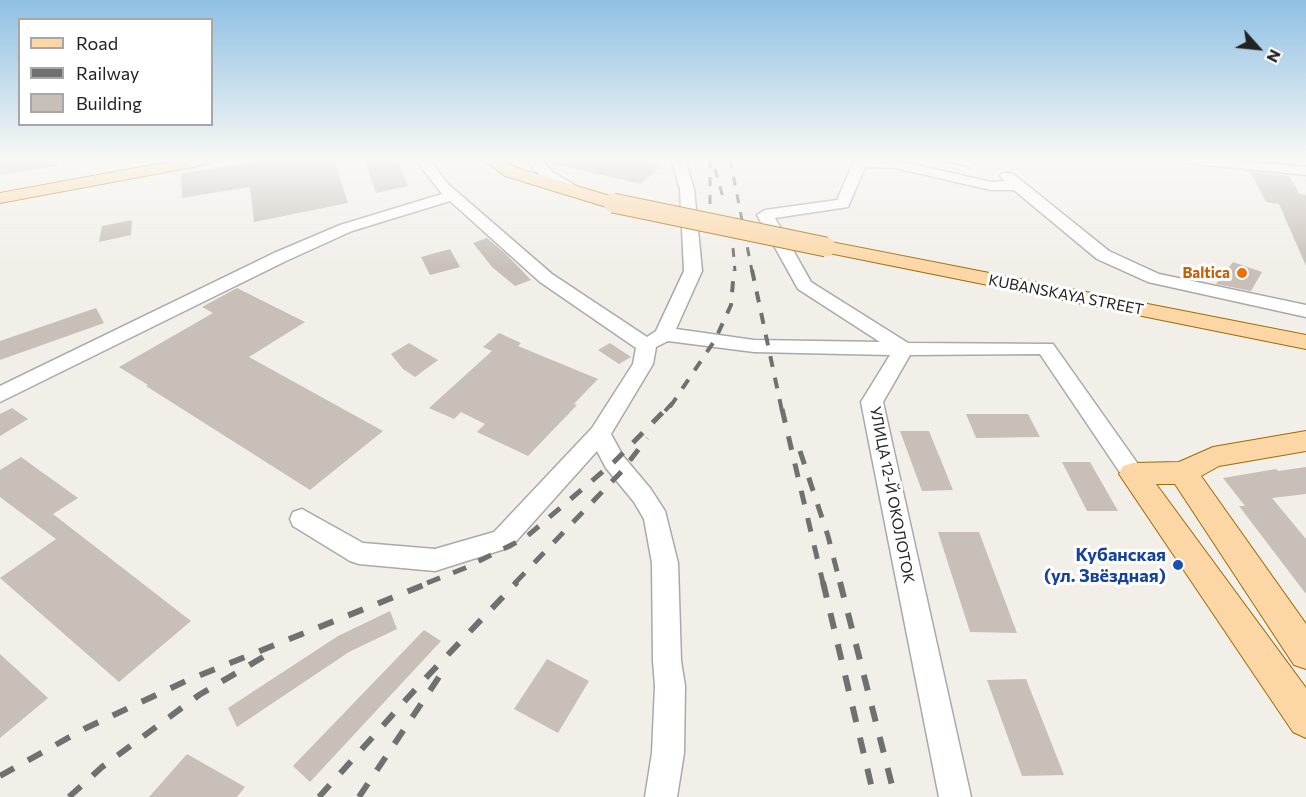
<!DOCTYPE html>
<meta charset="utf-8">
<style>
body{margin:0}
#map{position:relative;width:1306px;height:797px;overflow:hidden;background:#f2efe9;font-family:Commissioner,sans-serif}
canvas{display:block}
.legend{position:absolute;left:18px;top:18px;width:195px;height:108px;box-sizing:border-box;background:#fff;border:2px solid #a7a7a7;margin:0;padding:8px 10px;list-style:none;font-size:18px;color:#222}
.legend li{display:flex;align-items:center;gap:12px;height:30px}
.legend b{width:30px;border:2px solid #a7a7a7}
.north{position:absolute;left:1228px;top:18px;width:60px;height:60px;-webkit-text-stroke:4px #fff;paint-order:stroke;rotate:117deg;font-size:16px;font-weight:700;line-height:24px;text-align:center;color:#222}
.north::after{content:'';display:block;margin:auto;width:21px;height:27px;background:#222;clip-path:polygon(50% 0,100% 100%,50% 72%,0 100%)}
</style>
<div id="map">
<canvas width="1306" height="797"></canvas>
<ul class="legend">
<li><b style="height:8px;background:#fcd6a4"></b>Road</li>
<li><b style="height:8px;background:#707070"></b>Railway</li>
<li><b style="height:16px;background:#c7bfb8"></b>Building</li>
</ul>
<div class="north">N</div>
</div>
<script>
const ctx = document.querySelector('canvas').getContext('2d');
ctx.lineJoin = 'round';
function fillPath(path, color) { ctx.fillStyle = color; ctx.fill(path, 'evenodd'); }
const poly = rows => new Path2D(rows.map(r => 'M' + r).join(''));
function strokePath(path, color, width, dash) { ctx.strokeStyle = color; ctx.lineWidth = width; ctx.lineCap = dash ? 'butt' : 'round'; ctx.setLineDash(dash || []); ctx.stroke(path); }
function drawText(font, color, halo, rows, align = 'center') {
  ctx.font = font + ' Commissioner,sans-serif'; ctx.lineWidth = 6; ctx.setLineDash([]); ctx.textBaseline = 'middle'; ctx.strokeStyle = halo; ctx.fillStyle = color; for (const [text, x, y, turn = 0] of rows) {
    ctx.save(); ctx.translate(x, y); ctx.rotate((+turn || 0) * Math.PI / 180); ctx.textAlign = isNaN(turn) ? turn : align; if (halo) ctx.strokeText(text, 0, 0); ctx.fillText(text, 0, 0); ctx.restore();
  }
}
fillPath(poly([
 [0,159,57,159,58,166,0,175],
 [266,159,334,159,348,203,254,222,250,187,182,198,181,174],
 [364,159,397,159,408,186,376,193],
 [554,159,636,159,662,165,641,184,553,164],
 [1250,172,1289,176,1300,194,1306,195,1306,266,1279,204,1266,202],
 [132,220,131,235,99,242,102,226],
 [487,238,506,254,531,280,515,286,492,267,473,243],
 [450,249,460,267,430,275,421,257],
 [1233,262,1262,272,1251,291,1216,284],
 [237,288,305,322,249,357,383,431,310,490,146,386,148,385,119,367,213,313,202,307],
 [96,308,104,323,0,360,0,341],
 [499,333,521,343,518,346,598,379,574,404,577,405,528,456,477,432,485,424,461,412,454,419,429,408,492,351,483,347],
 [409,343,438,360,415,377,403,369,391,354],
 [610,343,631,357,619,364,598,350],
 [12,408,28,419,0,436,0,414],
 [966,414,1028,414,1040,437,976,438],
 [900,431,929,431,953,490,922,491],
 [21,457,78,498,53,514,191,621,119,682,0,578,56,539,0,497,0,470],
 [1062,462,1090,462,1118,511,1087,511],
 [1306,467,1306,494,1272,498,1306,539,1306,594,1239,506,1245,506,1223,478,1276,469,1278,471],
 [938,532,979,532,1017,633,970,632],
 [390,611,397,629,349,652,237,727,228,708,338,636],
 [424,630,441,641,310,782,293,766],
 [0,654,48,698,0,738],
 [547,659,589,681,558,733,514,709],
 [1026,679,1064,775,1022,776,987,680],
 [187,754,245,787,237,797,149,797]
]), '#c7bfb8');
const minor = poly([
 [415,159,429,159,448,184,552,274,647,337,656,331,684,271,680,189,671,159,685,159,694,189,702,271,676,329,754,340,880,342,798,289,757,215,765,210,837,200,853,163,860,159,895,160,991,182,1004,181,1000,176,1002,173,1012,173,1109,251,1159,274,1306,305,1306,317,1148,282,1097,259,1014,190,991,190,895,168,865,167,848,207,775,218,811,282,908,343,1053,344,1145,474,1141,480,1133,483,1125,480,1040,354,910,355,883,402,971,797,939,797,861,402,890,355,754,352,668,341,656,347,653,364,611,434,623,456,650,488,665,511,678,563,681,661,685,686,684,753,677,797,645,797,652,753,655,686,653,661,652,563,644,519,634,502,606,468,597,451,511,547,435,571,359,564,350,561,293,526,290,519,293,512,302,509,363,543,435,549,494,532,592,428,633,364,636,348,540,282,450,201,352,231,286,261,0,402,0,386,274,253,340,225,442,194,415,159],
 [529,159,543,159,550,170,589,194,587,197,577,197,540,176,530,164,529,159],
 [948,159,973,159,976,162,969,166,950,162,948,159],
 [1179,159,1224,159,1306,167,1306,175,1186,163,1179,159]
]);
const major = poly([
 [184,159,217,159,209,164,0,203,0,193,184,159],
 [481,159,500,159,517,168,620,199,622,203,620,207,613,209,505,176,481,159],
 [826,241,1306,335,1306,349,819,251,816,247,819,243,826,241],
 [1306,431,1306,451,1219,466,1201,476,1306,624,1306,669,1294,665,1175,484,1156,484,1306,688,1306,738,1293,732,1119,474,1123,466,1133,463,1179,462,1213,447,1306,431]
]);
strokePath(minor, '#a9a9a9', 3);
strokePath(major, '#a06b00', 2);
fillPath(minor, '#fff');
fillPath(major, '#fcd6a4');
strokePath(poly([
 [710,159,710,207],
 [730,159,752,271],
 [715,169,724,201],
 [733,248,735,271]
]), '#707070', 3, [9, 9]);
strokePath(poly([
 [752,270,782,411],
 [670,407,715,340,731,305,734,270],
 [665,411,674,401]
]), '#707070', 4, [11, 11]);
strokePath(poly([
 [782,409,823,583],
 [800,451,828,536,840,583],
 [427,583,465,568,525,538,614,462,666,409],
 [515,583,622,471,647,438]
]), '#707070', 5, [14, 14]);
strokePath(poly([
 [823,582,874,797],
 [840,582,895,797],
 [0,776,84,729,188,680,431,582],
 [69,797,102,767,199,695,270,653],
 [319,797,421,683,517,582],
 [359,797,443,671]
]), '#707070', 6, [16, 16]);
const majorBridge = poly([
 [613,203,826,247]
]);
strokePath(majorBridge, '#a06b00', 21, []);
strokePath(majorBridge, '#fcd6a4', 19);
const sky = ctx.createLinearGradient(0, 0, 0, 270);
sky.addColorStop(0, '#8fc0e4');
sky.addColorStop(0.59, '#f9f8f5');
sky.addColorStop(1, '#f9f8f500');
ctx.fillStyle = sky;
ctx.fillRect(0, 0, 1306, 270);
for (const [x, y, r, color] of [
 [1242,273,6,"#e8710a"],
 [1178,565,6,"#1a4fb4"]
]) { const dot = new Path2D(); dot.arc(x, y, r, 0, 2 * Math.PI); ctx.fillStyle = color; ctx.fill(dot); strokePath(dot, '#fff', 2); }
drawText('bold 15px', '#c56008', '#fff', [
 ["Baltica",1230,273]
], 'right');
drawText('15px', '#222', '#fff', [
 ["KUBANSKAYA STREET",1066,295,11],
 ["УЛИЦА 12-Й ОКОЛОТОК",892,495,79]
]);
drawText('bold 18px', '#164399', '#fff', [
 ["Кубанская",1166,555],
 ["(ул. Звёздная)",1166,576]
], 'right');
</script>
